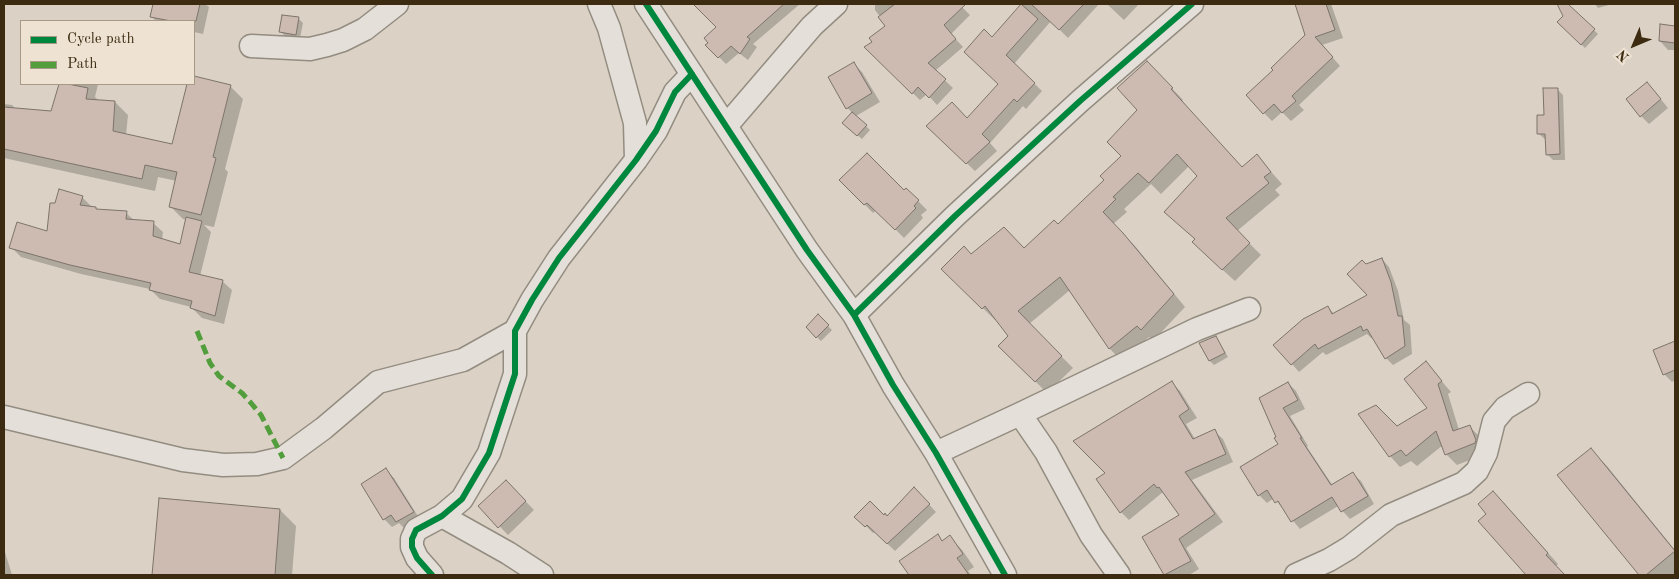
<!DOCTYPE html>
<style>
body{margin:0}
#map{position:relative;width:1679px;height:579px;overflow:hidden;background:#dbd2c5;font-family:"Old Standard TT",serif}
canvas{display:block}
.frame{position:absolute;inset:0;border:5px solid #3c2b10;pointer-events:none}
.legend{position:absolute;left:20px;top:20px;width:175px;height:65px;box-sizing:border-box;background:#eee3d3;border:1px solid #a79985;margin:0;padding:6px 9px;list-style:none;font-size:15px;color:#3c2b10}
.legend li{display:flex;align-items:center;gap:10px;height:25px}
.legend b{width:25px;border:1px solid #a79985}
.north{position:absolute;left:1609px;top:20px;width:50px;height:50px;-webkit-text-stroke:4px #eee3d3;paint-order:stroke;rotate:225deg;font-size:14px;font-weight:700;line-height:20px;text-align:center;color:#3c2b10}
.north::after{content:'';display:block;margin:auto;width:18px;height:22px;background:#3c2b10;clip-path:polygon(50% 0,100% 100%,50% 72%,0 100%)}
</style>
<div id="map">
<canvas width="1679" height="579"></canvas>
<div class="frame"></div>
<ul class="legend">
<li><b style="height:6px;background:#00873e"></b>Cycle path</li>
<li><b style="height:6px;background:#529d3c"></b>Path</li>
</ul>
<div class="north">N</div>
</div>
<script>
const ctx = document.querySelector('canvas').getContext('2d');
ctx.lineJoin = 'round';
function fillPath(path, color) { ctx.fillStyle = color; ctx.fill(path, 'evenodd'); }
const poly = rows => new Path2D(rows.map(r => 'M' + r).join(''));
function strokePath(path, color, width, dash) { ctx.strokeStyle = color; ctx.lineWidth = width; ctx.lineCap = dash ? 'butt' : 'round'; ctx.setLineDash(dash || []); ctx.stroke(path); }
fillPath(poly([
 [154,4,205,4,209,7,203,34,194,32,194,21,156,21,152,17],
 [706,4,800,4,753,44,757,47,748,60,739,53,726,64,707,45,717,27,700,9],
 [875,4,942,4,963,8,970,15,951,34,963,47,935,71,953,88,937,105,927,94,920,100,866,48,873,42,887,26,875,10],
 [1023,4,1099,4,1068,38,1051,21,1014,64,1042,91,1026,109,1023,106,990,143,997,151,975,171,928,126,968,120,1000,84,993,39],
 [1107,4,1139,4,1124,20],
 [1296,4,1331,4,1343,38,1322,45,1340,66,1299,105,1304,110,1291,121,1282,112,1272,121,1264,113,1275,70,1307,35],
 [1559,4,1567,4,1598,34,1585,48,1559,22,1564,16],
 [1595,4,1612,4,1598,8],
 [299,19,303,23,300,38,285,36,281,32],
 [1661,25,1675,27,1675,50,1668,50,1660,41],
 [1147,62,1183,100,1182,102,1242,168,1257,156,1282,184,1275,190,1280,195,1237,231,1261,255,1235,281,1205,254,1196,240,1178,224,1199,176,1189,166,1161,194,1151,184,1124,209,1127,212,1113,224,1135,246,1185,307,1154,340,1149,337,1121,360,1110,349,1070,290,1029,324,1073,368,1047,393,1000,346,1010,336,996,318,995,320,943,269,971,255,1024,250,1058,226,1106,180,1123,156,1139,110],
 [853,63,862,72,880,102,856,116,870,130,862,139,848,127,853,113,847,108],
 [194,77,230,86,243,99,225,169,228,172,214,227,204,225,211,232,200,276,222,281,232,290,224,324,202,318,191,307,160,299,150,289,81,274,21,257,11,247,48,232,82,197,92,207,98,210,126,213,135,221,153,223,163,232,162,240,181,245,187,220,183,219,170,206,177,181,158,177,155,191,4,158,4,104,12,105,17,110,52,113,61,84,98,84,95,97,99,101,115,102,128,115,126,135,173,145,188,84,194,84],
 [1557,89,1563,95,1565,160,1553,160,1547,154,1546,140,1539,134],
 [1655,92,1668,108,1649,124,1641,116],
 [841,180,904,192,906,189,927,210,921,215,923,218,904,238,876,210,873,213],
 [1382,259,1389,267,1398,291,1404,320,1410,325,1412,354,1393,365,1386,358,1373,337,1371,338,1367,334,1326,355,1323,352,1299,372,1292,364,1328,307,1334,314,1369,295,1366,265],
 [818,316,832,330,821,341,807,327],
 [1216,337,1228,357,1214,365,1210,361,1201,343],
 [1675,342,1675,380,1672,382,1664,374,1655,350],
 [1426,363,1451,392,1448,394,1459,430,1469,426,1480,437,1485,454,1457,465,1446,454,1443,445,1417,466,1411,461,1400,467,1390,456,1396,427,1429,408],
 [1172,383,1180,391,1197,418,1186,424,1195,439,1214,431,1223,439,1233,462,1192,480,1223,522,1186,548,1199,569,1189,575,1166,575,1144,537,1180,515,1163,492,1129,520,1121,512,1107,473],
 [1288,383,1296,391,1305,409,1290,416,1308,446,1307,447,1333,486,1353,474,1361,481,1374,504,1350,519,1338,506,1300,529,1274,498,1267,503,1259,495,1280,444,1278,437,1260,398],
 [1591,450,1607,466,1675,550,1675,575,1640,575,1559,476],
 [386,470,394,478,421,521,406,530,399,523,392,527,384,519],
 [506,481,534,510,508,535,480,506],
 [921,496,936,512,895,551,875,532,873,533,864,524,884,516,887,518],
 [160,499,280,510,296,526,292,575,153,575],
 [1504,503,1558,564,1556,566,1564,575,1527,575,1480,522],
 [937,536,943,542,950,537,962,550,974,567,968,571,971,575,911,575,901,561],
 [4,551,5,552,12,575,4,575]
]), '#0003');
const building = poly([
 [153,4,200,4,196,21,171,21,150,17,153,4],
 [693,4,784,4,747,37,750,39,740,54,731,46,718,58,705,45,708,43,704,38,716,27,693,4],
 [895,4,966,4,944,25,956,39,928,63,946,79,929,98,918,87,912,94,864,47,872,42,869,38,885,26,878,17,895,4],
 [1021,4,1038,19,1006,55,1035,83,1017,102,1014,99,982,134,990,142,966,164,926,126,952,102,967,118,998,84,964,52,984,29,992,37,1021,4],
 [1031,4,1084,4,1059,30,1031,4],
 [1295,4,1326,4,1335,30,1315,37,1333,57,1292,96,1296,101,1282,113,1274,104,1263,114,1246,95,1273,70,1271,68,1305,35,1295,4],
 [1557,4,1568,4,1595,29,1581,45,1557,22,1563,16,1557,4],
 [282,15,299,17,296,35,279,32,282,15],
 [1660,24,1675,26,1675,43,1659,41,1660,24],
 [1147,61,1173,88,1171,89,1242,167,1257,154,1271,172,1264,177,1269,183,1226,218,1250,243,1222,270,1192,242,1195,239,1164,212,1197,176,1177,154,1149,183,1138,173,1113,197,1116,199,1103,212,1123,233,1174,294,1141,330,1137,326,1109,349,1060,277,1018,311,1062,356,1035,382,998,346,1008,336,985,306,982,309,941,269,964,246,971,254,1004,227,1024,248,1054,220,1058,224,1104,180,1100,176,1121,156,1107,142,1137,110,1117,88,1147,61],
 [854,62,872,93,846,109,828,77,854,62],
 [194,76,231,85,213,157,216,158,201,215,169,207,177,172,145,165,142,179,4,149,4,107,51,111,59,84,68,84,88,88,86,99,115,101,113,131,172,144,187,84,194,84,194,76],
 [1647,82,1661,99,1640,117,1626,99,1647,82],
 [1543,88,1558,88,1560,154,1546,155,1545,134,1537,134,1537,115,1544,115,1543,88],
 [852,112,867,125,857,136,842,123,852,112],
 [867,153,904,190,906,188,919,200,914,206,916,208,895,230,867,203,864,205,839,180,867,153],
 [59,189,83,196,80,205,96,207,96,209,127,211,126,219,154,221,153,236,180,244,186,217,202,221,189,272,223,280,215,316,190,308,192,301,149,290,151,283,70,265,9,248,17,222,47,231,50,203,55,203,59,189],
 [1382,258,1391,282,1398,316,1402,316,1405,346,1385,359,1367,329,1363,331,1361,326,1318,349,1315,344,1291,365,1273,345,1303,319,1328,306,1332,314,1367,295,1347,274,1362,260,1366,264,1382,258],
 [818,314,829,325,816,338,806,327,818,314],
 [1216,336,1225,353,1209,361,1199,343,1216,336],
 [1675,341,1675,370,1663,375,1653,350,1675,341],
 [1426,361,1442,381,1438,384,1453,431,1470,425,1476,440,1475,443,1445,455,1436,431,1406,456,1401,450,1389,457,1358,414,1376,405,1397,426,1427,408,1404,379,1426,361],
 [1172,381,1189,409,1179,416,1193,439,1215,429,1226,454,1185,472,1215,514,1179,539,1191,561,1164,575,1142,537,1179,515,1159,487,1157,488,1154,484,1120,513,1096,479,1105,473,1073,441,1172,381],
 [1288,382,1298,400,1283,408,1302,438,1300,438,1331,485,1353,472,1368,496,1341,512,1332,497,1291,522,1278,501,1275,503,1267,490,1258,496,1240,467,1278,444,1274,438,1276,437,1259,398,1288,382],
 [1591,448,1675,551,1646,575,1639,575,1557,475,1591,448],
 [386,468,414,512,396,522,391,515,383,520,361,484,386,468],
 [506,480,526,501,498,528,478,506,506,480],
 [914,487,930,504,887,544,867,525,865,527,854,517,870,501,884,515,885,513,887,516,914,487],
 [1493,491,1548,553,1546,555,1565,575,1526,575,1478,521,1486,514,1478,504,1493,491],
 [159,498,280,509,275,575,152,575,159,498],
 [938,534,942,541,950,535,963,554,957,558,969,575,909,575,899,561,938,534]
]);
fillPath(building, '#cdbab1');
strokePath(building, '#7c7469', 1);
const minor = poly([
 [599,4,609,28,635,123,636,160],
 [646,4,807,250,854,315,893,385,936,453,1005,575],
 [251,46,310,49,327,45,343,40,365,29,397,4],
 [727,125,812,26,836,4],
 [854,315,955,216,1080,101,1192,4],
 [1020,414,1046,452,1091,535,1119,575],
 [4,417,183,460,223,465,257,464,283,458,324,428,378,382,463,360,515,331],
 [936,453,1020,414,1197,329,1249,309],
 [442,516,508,553,542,575],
 [432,575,417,558,412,547,412,539,416,530,442,516,462,499,489,453,515,374,515,331,532,300,559,258,636,160,656,131,675,92,692,74],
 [1296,575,1329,560,1349,548,1391,515,1464,483,1477,471,1486,453,1494,421,1505,408,1528,394]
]);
strokePath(minor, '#938c81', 25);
strokePath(minor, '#e4dfd9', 22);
strokePath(poly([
 [197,331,210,363,219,376,242,393,251,403,261,415,283,458]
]), '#529d3c', 5, [10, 5]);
strokePath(poly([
 [646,4,807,250,854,315,893,385,936,453,1005,575],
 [854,315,955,216,1080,101,1192,4],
 [432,575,417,558,412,547,412,539,416,530,442,516,462,499,489,453,515,374,515,331,532,300,559,258,636,160,656,131,675,92,692,74]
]), '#00873e', 6);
</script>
